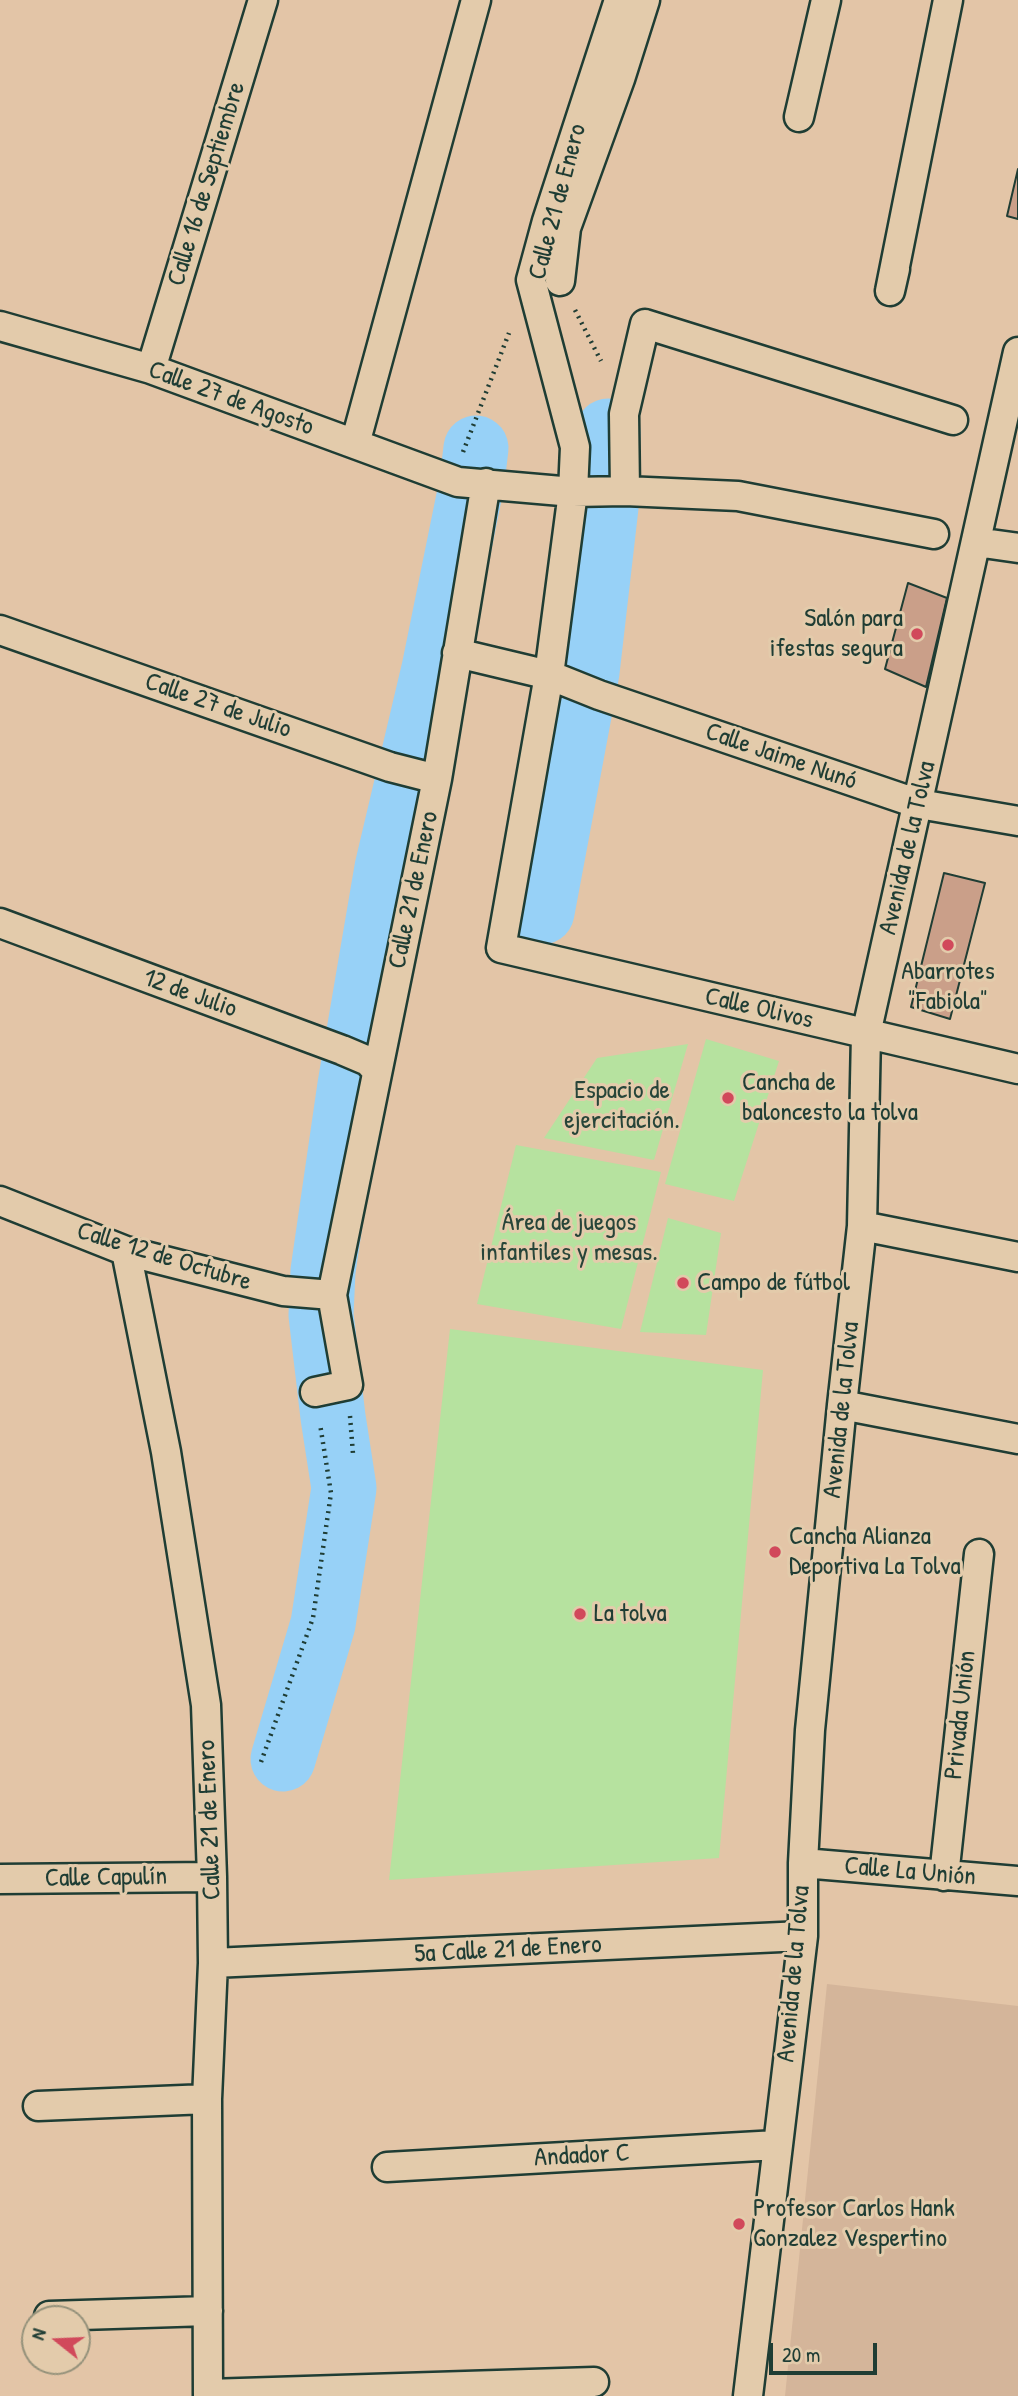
<!DOCTYPE html>
<meta charset="utf-8">
<style>
body{margin:0}
#map{position:relative;width:1018px;height:2396px;overflow:hidden;background:#e3c5a7;font-family:"Patrick Hand",sans-serif}
canvas{display:block}
.north{position:absolute;left:21px;top:2305px;width:70px;height:70px;box-sizing:border-box;background:#e3cbab;border:2px solid #95927b;border-radius:50%;rotate:288deg;font-size:19px;font-weight:700;line-height:28px;text-align:center;color:#1f3d34}
.north::after{content:'';display:block;margin:auto;width:24px;height:32px;background:#d1495b;clip-path:polygon(50% 0,100% 100%,50% 72%,0 100%)}
.scale{position:absolute;left:769px;top:2343px;width:108px;height:32px;box-sizing:border-box;border:4px solid #1f3d34;border-top:0;padding-left:9px;font-size:21px;line-height:24px;white-space:nowrap;color:#1f3d34;-webkit-text-stroke:5px #e3cbab;paint-order:stroke}
</style>
<div id="map">
<canvas width="1018" height="2396"></canvas>
<div class="north">N</div>
<div class="scale">20 m</div>
</div>
<script>
const ctx = document.querySelector('canvas').getContext('2d');
ctx.lineJoin = 'round';
function fillPath(path, color) { ctx.fillStyle = color; ctx.fill(path, 'evenodd'); }
const poly = rows => new Path2D(rows.map(r => 'M' + r).join(''));
function strokePath(path, color, width, dash) { ctx.strokeStyle = color; ctx.lineWidth = width; ctx.lineCap = dash ? 'butt' : 'round'; ctx.setLineDash(dash || []); ctx.stroke(path); }
function drawText(font, color, halo, rows, align = 'center') {
  ctx.font = font + ' "Patrick Hand",sans-serif'; ctx.lineWidth = 6; ctx.setLineDash([]); ctx.textBaseline = 'middle'; ctx.strokeStyle = halo; ctx.fillStyle = color; for (const [text, x, y, turn = 0] of rows) {
    ctx.save(); ctx.translate(x, y); ctx.rotate((+turn || 0) * Math.PI / 180); ctx.textAlign = isNaN(turn) ? turn : align; if (halo) ctx.strokeText(text, 0, 0); ctx.fillText(text, 0, 0); ctx.restore();
  }
}
fillPath(poly([
 [827,1984,1018,2006,1018,2396,785,2396]
]), '#d4b59a');
fillPath(poly([
 [706,1039,779,1061,734,1201,665,1184],
 [688,1044,654,1160,544,1138,597,1058],
 [516,1145,661,1172,621,1329,477,1304],
 [668,1218,721,1233,706,1335,640,1332],
 [450,1329,763,1370,719,1858,389,1880]
]), '#b6e29f');
strokePath(poly([
 [542,912,587,672,606,507,608,431],
 [283,1759,323,1624,344,1488,333,1417,321,1315,323,1271,350,1085,387,868,434,669,472,482,476,448]
]), '#97d1f7', 65);
const building = poly([
 [1018,169,1018,219,1007,216,1018,169],
 [908,583,947,598,926,687,885,669,908,583],
 [944,873,985,883,950,1019,911,1007,944,873]
]);
fillPath(building, '#ca9f89');
strokePath(building, '#1f3d34', 2);
const street = poly([
 [619,0,547,221,531,280,575,447,573,492,549,675,501,948,1018,1069],
 [799,117,826,0],
 [895,269,890,291,948,0],
 [560,281,566,228,620,79,645,0],
 [0,326,151,369,458,482,573,492,625,491,738,496,934,534],
 [151,369,263,0],
 [355,444,476,0],
 [625,491,624,414,645,324,953,420],
 [976,542,1018,548],
 [0,630,390,767,437,779],
 [457,653,549,675,599,695,919,804,1018,821],
 [0,923,342,1050,368,1061,376,1070],
 [0,1201,126,1251,283,1291,332,1295],
 [862,1226,1018,1257],
 [126,1251,166,1452,206,1705,212,1877,213,1963,207,2099,208,2396],
 [315,1392,348,1385,332,1295,437,779,486,483],
 [842,1405,1018,1439],
 [803,1863,1018,1881],
 [944,1876,979,1554],
 [0,1879,212,1877],
 [213,1963,803,1936],
 [38,2106,207,2099],
 [387,2167,777,2145],
 [49,2316,208,2311],
 [208,2394,594,2382],
 [748,2396,803,1936,803,1863,810,1730,842,1405,862,1226,866,1034,1018,352]
]);
strokePath(street, '#1f3d34', 33);
strokePath(poly([
 [575,310,601,361],
 [463,452,509,333],
 [350,1416,353,1454],
 [261,1762,313,1618,331,1493,320,1424]
]), '#1f3d34', 4.5, [2, 5]);
strokePath(street, '#e3cbab', 28);
for (const [x, y, r, color] of [
 [917,634,7,"#d1495b"],
 [948,945,7,"#d1495b"],
 [728,1098,7,"#d1495b"],
 [683,1283,7,"#d1495b"],
 [775,1552,7,"#d1495b"],
 [580,1614,7,"#d1495b"],
 [739,2224,7,"#d1495b"]
]) { const dot = new Path2D(); dot.arc(x, y, r, 0, 2 * Math.PI); ctx.fillStyle = color; ctx.fill(dot); strokePath(dot, '#e3cbab', 2.5); }
drawText('26px', '#1f3d34', '#e3cbab', [
 ["Calle 16 de Septiembre",207,184,-73],
 ["Calle 21 de Enero",558,202,-75],
 ["Calle 27 de Agosto",231,399,20],
 ["Calle 27 de Julio",218,706,19],
 ["Calle Jaime Nunó",781,757,19],
 ["Avenida de la Tolva",908,848,-77],
 ["Calle 21 de Enero",414,890,-78],
 ["12 de Julio",190,994,20],
 ["Calle Olivos",759,1009,13],
 ["Calle 12 de Octubre",164,1257,17],
 ["Avenida de la Tolva",842,1410,-84],
 ["Privada Unión",961,1715,-84],
 ["Calle 21 de Enero",210,1820,-92],
 ["Calle La Unión",910,1872,5],
 ["Calle Capulín",106,1878,-1],
 ["5a Calle 21 de Enero",508,1950,-3],
 ["Avenida de la Tolva",794,1974,-85],
 ["Andador C",582,2156,-3]
]);
drawText('26px', '#1f3d34', '#e3cbab', [
 ["Salón para",903,619,"right"],
 ["ifestas segura",903,649,"right"],
 ["Abarrotes",948,972,"center"],
 ["\"Fabiola\"",948,1002,"center"],
 ["Cancha de",742,1083],
 ["baloncesto la tolva",742,1113],
 ["Campo de fútbol",697,1283],
 ["Cancha Alianza",789,1537],
 ["Deportiva La Tolva",789,1567],
 ["La tolva",594,1614],
 ["Profesor Carlos Hank",753,2209],
 ["Gonzalez Vespertino",753,2239]
], 'left');
drawText('26px', '#274539', '#e3cbab', [
 ["Espacio de",622,1091],
 ["ejercitación.",622,1121],
 ["Área de juegos",569,1223],
 ["infantiles y mesas.",569,1253]
]);
</script>
